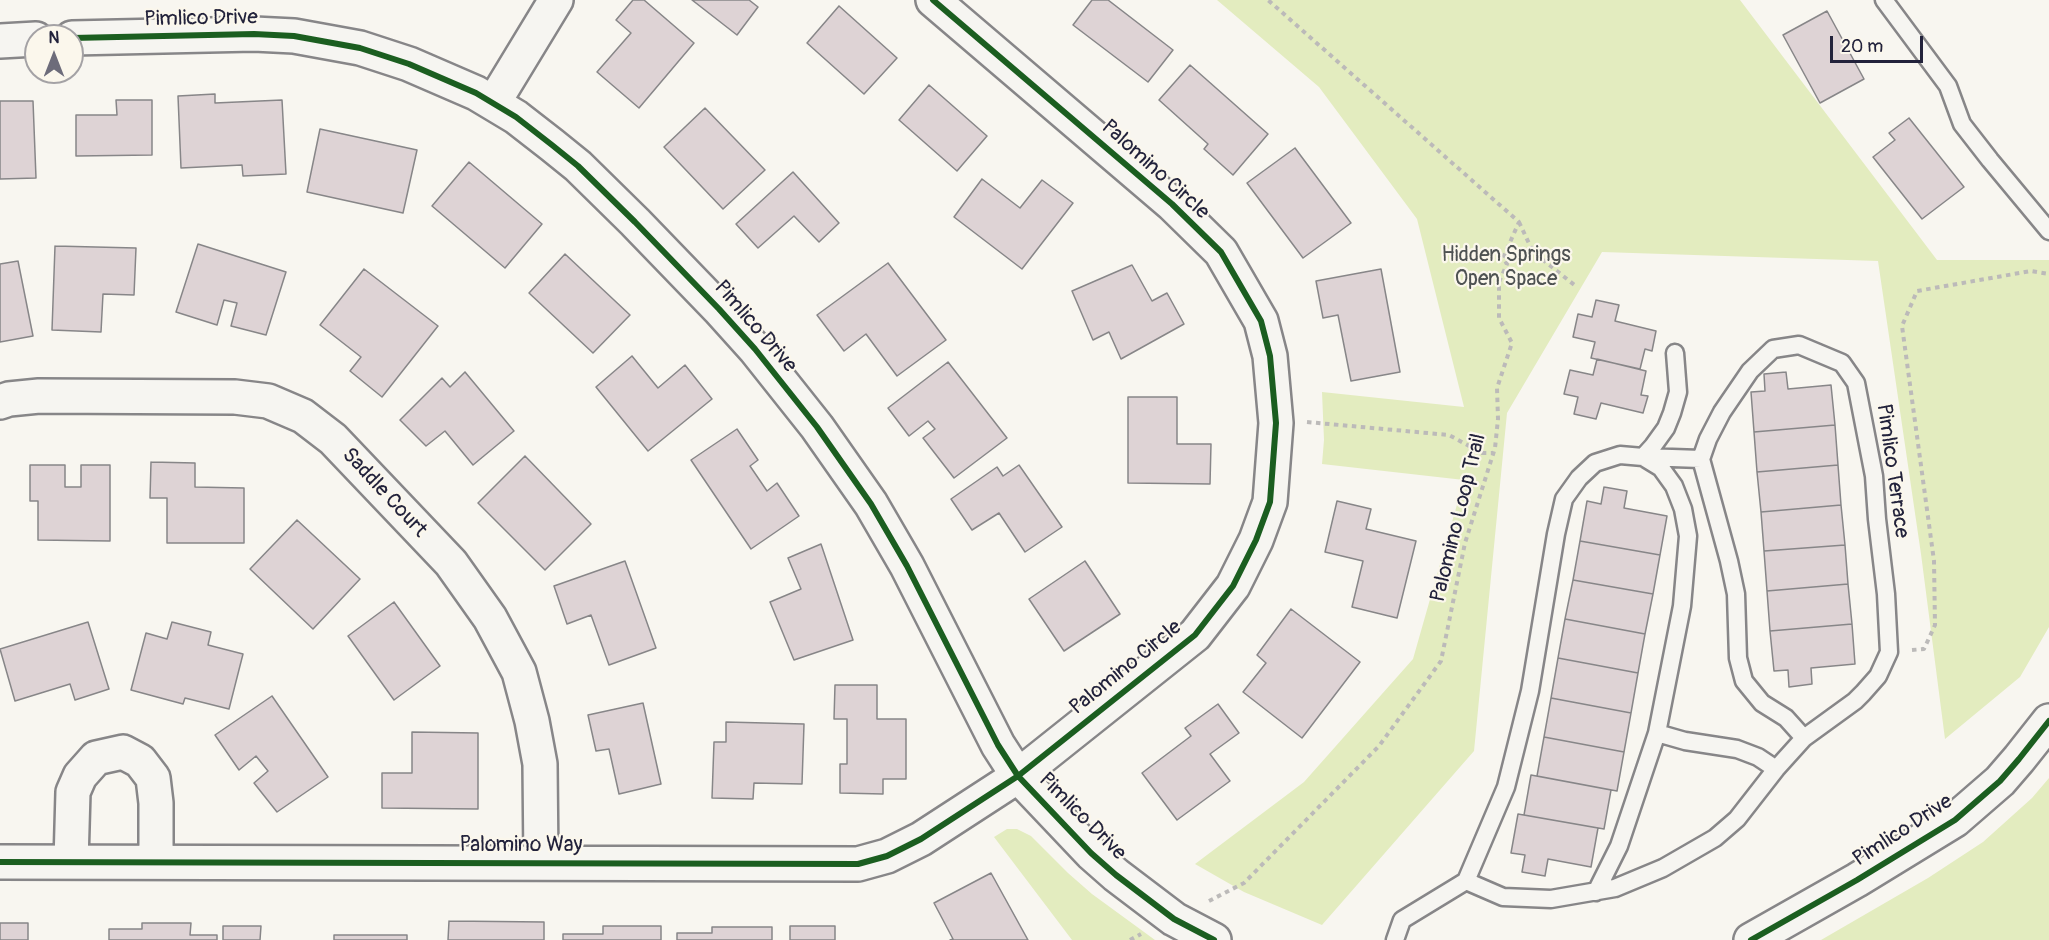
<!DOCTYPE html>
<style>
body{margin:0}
#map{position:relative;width:2049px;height:940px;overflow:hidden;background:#f8f6f0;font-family:Pangolin,sans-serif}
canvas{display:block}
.north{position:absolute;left:24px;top:24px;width:60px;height:60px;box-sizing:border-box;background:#fbf7ec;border:2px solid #a4a2a5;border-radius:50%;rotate:0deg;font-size:16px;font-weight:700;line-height:24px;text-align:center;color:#22223b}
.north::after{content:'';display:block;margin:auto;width:21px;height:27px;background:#6d6c7a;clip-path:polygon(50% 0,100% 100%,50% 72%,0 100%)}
.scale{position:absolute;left:1830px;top:36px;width:93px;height:27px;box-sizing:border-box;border:3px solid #22223b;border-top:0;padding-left:8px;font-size:18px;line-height:21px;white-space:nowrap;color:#22223b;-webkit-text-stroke:4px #fbf7ec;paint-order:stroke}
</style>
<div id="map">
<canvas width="2049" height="940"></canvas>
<div class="north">N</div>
<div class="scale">20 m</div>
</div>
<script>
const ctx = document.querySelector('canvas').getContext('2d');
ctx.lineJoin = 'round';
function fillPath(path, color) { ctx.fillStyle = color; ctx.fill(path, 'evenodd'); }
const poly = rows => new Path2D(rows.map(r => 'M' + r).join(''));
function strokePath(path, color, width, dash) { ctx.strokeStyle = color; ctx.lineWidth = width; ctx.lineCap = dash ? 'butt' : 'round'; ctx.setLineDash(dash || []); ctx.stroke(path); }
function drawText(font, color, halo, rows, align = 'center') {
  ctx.font = font + ' Pangolin,sans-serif'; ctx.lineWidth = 4.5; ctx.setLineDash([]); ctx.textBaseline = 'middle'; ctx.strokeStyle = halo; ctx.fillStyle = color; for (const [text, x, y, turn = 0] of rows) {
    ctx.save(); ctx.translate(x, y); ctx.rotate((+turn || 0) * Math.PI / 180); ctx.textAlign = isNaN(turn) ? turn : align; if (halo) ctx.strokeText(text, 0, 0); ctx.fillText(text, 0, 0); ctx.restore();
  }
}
fillPath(poly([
 [1217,0,1740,0,1937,260,2049,260,2049,627,2020,677,1945,739,1921,554,1878,261,1602,252,1507,413,1474,751,1322,925,1244,892,1195,864,1304,782,1413,659,1464,480,1322,464,1324,440,1322,392,1464,407,1417,219,1319,87],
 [2049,778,2049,940,1821,940,1928,878,1983,842,2032,798],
 [1007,829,1017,829,1031,836,1068,873,1092,894,1155,940,1072,940,994,837]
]), '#e3ecbf');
const building = poly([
 [633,0,644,0,694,43,639,108,597,72,631,33,616,20,633,0],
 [692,0,749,0,758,7,737,35,692,0],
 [1092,0,1108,0,1173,50,1148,82,1073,25,1092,0],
 [839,6,897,58,864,94,807,43,839,6],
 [1827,11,1864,79,1820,103,1783,35,1827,11],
 [1190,65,1268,134,1233,175,1204,149,1208,144,1159,100,1190,65],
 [929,85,987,136,957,171,899,120,929,85],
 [215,94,215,103,282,100,286,174,243,176,242,165,181,168,178,96,215,94],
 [116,100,152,100,152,155,76,156,76,115,117,115,116,100],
 [0,101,33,101,36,178,0,179,0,101],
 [705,108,765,170,723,209,664,147,705,108],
 [1909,118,1964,187,1922,219,1873,157,1895,140,1889,133,1909,118],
 [320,129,417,150,403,213,307,192,320,129],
 [1295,148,1351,223,1303,258,1247,183,1295,148],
 [469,162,542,224,505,268,432,206,469,162],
 [793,172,839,223,819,242,794,216,758,248,736,224,793,172],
 [982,179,1020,208,1042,180,1073,203,1022,269,954,217,982,179],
 [198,244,286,272,266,335,231,326,237,303,224,300,217,325,176,312,198,244],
 [55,246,136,248,134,295,103,294,101,332,52,330,55,246],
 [565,254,630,315,593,353,529,293,565,254],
 [18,261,33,336,0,342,0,264,18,261],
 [888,263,946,340,897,376,866,334,844,351,817,315,888,263],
 [1132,265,1152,301,1167,293,1184,324,1121,359,1109,332,1093,340,1072,291,1132,265],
 [364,269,438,326,382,397,350,371,361,357,320,325,364,269],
 [1381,269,1400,372,1351,381,1338,315,1323,318,1316,281,1381,269],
 [1596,300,1619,305,1615,321,1656,331,1652,351,1645,349,1640,369,1591,358,1595,342,1573,337,1578,314,1592,317,1596,300],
 [632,356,658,388,685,365,712,399,648,451,596,387,632,356],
 [1597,359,1646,371,1641,395,1648,396,1643,413,1601,403,1596,419,1574,414,1578,397,1564,394,1570,370,1593,375,1597,359],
 [948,362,1007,438,954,478,923,438,935,429,928,421,909,436,888,408,948,362],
 [465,372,514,431,473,465,445,431,426,446,400,420,442,378,450,387,465,372],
 [1786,372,1788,389,1831,385,1835,425,1754,432,1751,392,1765,391,1764,374,1786,372],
 [1128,397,1177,397,1177,444,1211,444,1210,484,1128,483,1128,397],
 [1835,425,1838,465,1757,472,1754,432,1835,425],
 [737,429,758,460,750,466,767,491,777,483,799,516,751,549,691,460,737,429],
 [525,456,591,524,545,570,478,503,525,456],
 [151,462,195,463,195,487,244,488,244,543,167,543,167,498,150,498,151,462],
 [30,465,65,465,65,487,81,487,81,465,110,465,110,541,38,540,38,501,30,501,30,465],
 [1019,465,1062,527,1025,552,999,513,972,530,951,499,997,467,1003,476,1019,465],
 [1838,465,1841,505,1761,512,1757,472,1838,465],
 [1604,487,1627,491,1624,508,1667,516,1660,555,1580,541,1587,501,1601,504,1604,487],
 [1337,501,1371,509,1366,529,1416,541,1397,618,1352,607,1363,561,1325,552,1337,501],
 [1841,505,1845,545,1764,551,1761,512,1841,505],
 [297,520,360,579,313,629,250,569,297,520],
 [1580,541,1660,555,1653,594,1573,580,1580,541],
 [821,544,853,640,794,660,770,602,801,589,788,558,821,544],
 [1845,545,1848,584,1767,591,1764,551,1845,545],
 [625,561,656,648,609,665,591,615,567,624,554,586,625,561],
 [1085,561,1120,614,1064,651,1029,599,1085,561],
 [1573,580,1653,594,1645,634,1565,619,1573,580],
 [1848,584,1852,624,1770,631,1767,591,1848,584],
 [394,602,440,666,394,700,348,636,394,602],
 [1291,609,1360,662,1302,738,1243,692,1266,663,1257,655,1291,609],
 [1565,619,1645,634,1638,673,1558,658,1565,619],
 [88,622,109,689,75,700,70,684,15,701,0,649,88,622],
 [172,622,211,632,208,645,243,654,229,709,185,698,183,704,131,690,146,633,167,639,172,622],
 [1852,624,1855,664,1811,668,1812,684,1789,687,1788,670,1774,671,1770,631,1852,624],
 [1558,658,1638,673,1631,713,1551,698,1558,658],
 [835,685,877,685,877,719,906,719,906,779,883,779,883,794,840,793,840,764,847,764,847,719,834,719,835,685],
 [272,696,328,777,277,812,254,783,268,771,256,756,239,770,215,735,272,696],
 [1551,698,1631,713,1624,752,1544,737,1551,698],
 [643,703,661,784,619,794,609,749,596,751,588,715,643,703],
 [1218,704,1239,733,1210,754,1230,781,1177,820,1142,773,1191,736,1185,728,1218,704],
 [726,722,804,724,802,784,754,783,753,799,712,798,714,742,726,742,726,722],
 [412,732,478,733,478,809,382,808,382,773,412,773,412,732],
 [1544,737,1624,752,1617,791,1537,776,1544,737],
 [1531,775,1611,790,1604,829,1524,815,1531,775],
 [1518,814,1598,828,1591,867,1548,859,1545,876,1522,872,1525,855,1511,853,1518,814],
 [991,873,1028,940,950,940,953,939,934,903,991,873],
 [449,921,544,922,544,940,448,940,449,921],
 [0,923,28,923,28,940,0,940,0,923],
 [142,923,191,923,190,935,217,935,217,940,109,940,109,929,142,929,142,923],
 [223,926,261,926,260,940,223,940,223,926],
 [603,926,661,926,661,940,563,940,563,934,603,934,603,926],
 [790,926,835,926,835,940,790,940,790,926],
 [712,927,772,927,772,940,677,940,677,933,712,933,712,927],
 [334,935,407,935,407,940,334,940,334,935]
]);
fillPath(building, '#ded3d5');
strokePath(building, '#878688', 1.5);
const service = poly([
 [1884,0,1948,86,1962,124,1990,160,2049,231],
 [1643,457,1653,446,1666,428,1672,413,1678,392,1675,353],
 [1701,459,1729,561,1736,594,1738,658,1744,681,1762,703,1786,718,1804,738],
 [1657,733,1685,741,1737,749,1758,757,1776,769],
 [1466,881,1503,897,1551,899,1615,888,1663,868,1715,838,1737,819,1776,769,1804,738,1855,701,1863,693,1878,676,1889,652,1886,594,1877,519,1874,476,1856,383,1842,363,1799,345,1773,349,1750,371,1722,412,1708,439,1701,459,1643,457],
 [1395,940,1402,920,1466,881,1506,787,1530,691,1556,534,1564,499,1579,478,1595,463,1620,455,1643,457,1661,468,1674,486,1683,509,1688,536,1682,606,1657,733,1619,846,1596,892]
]);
const minor = poly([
 [494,102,556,0],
 [0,402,9,399,39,396,235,397,268,401,303,416,333,439,451,563,490,618,519,672,532,721,540,764,541,863],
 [0,862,858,864,887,856,921,839,1018,776,1195,635,1233,586,1256,540,1270,502,1276,423,1270,356,1261,321,1221,252,1172,204,933,0],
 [71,862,73,792,80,776,96,758,123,752,140,761,153,778,156,803,156,862]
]);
const tertiary = poly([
 [72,38,254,34,294,36,360,48,409,64,476,93,516,117,552,145,578,166,635,222,719,309,755,349,817,427,871,504,907,566,998,745,1018,776,1091,853,1116,875,1174,919,1214,940],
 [0,41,36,39],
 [1751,940,1857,880,1955,820,2000,781,2019,759,2049,721]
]);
strokePath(service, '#878688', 21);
strokePath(minor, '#878688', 38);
strokePath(tertiary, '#878688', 38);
strokePath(poly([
 [1519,222,1533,252,1577,287],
 [1307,422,1449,435,1482,453,1493,453],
 [1912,650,1924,649,1935,625,1934,561,1902,326,1917,291,2031,271,2049,274],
 [1209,901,1244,883,1379,746,1441,661,1465,543,1495,448,1498,419,1497,388,1512,343,1499,318,1499,282,1507,264,1503,258,1519,222,1268,0],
 [1130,940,1141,934]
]), '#bcbab9', 4, [4.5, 4.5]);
strokePath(service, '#f6f5f1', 16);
strokePath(minor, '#f6f5f1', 33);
strokePath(tertiary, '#f6f5f1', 33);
strokePath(poly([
 [72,38,254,34,294,36,360,48,409,64,476,93,516,117,552,145,578,166,635,222,719,309,755,349,817,427,871,504,907,566,998,745,1018,776,1091,853,1116,875,1174,919,1214,940],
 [0,862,858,864,887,856,921,839,1018,776,1195,635,1233,586,1256,540,1270,502,1276,423,1270,356,1261,321,1221,252,1172,204,933,0],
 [1751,940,1857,880,1955,820,2000,781,2019,759,2049,721]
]), '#1b5e20', 6);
drawText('21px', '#22223b', '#fbf7ec', [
 ["Pimlico Drive",201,19,-1],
 ["Palomino Circle",1155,170,42],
 ["Pimlico Drive",755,327,49],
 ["Pimlico Terrace",1892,471,82],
 ["Saddle Court",384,493,47],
 ["Palomino Loop Trail",1459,518,-76],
 ["Palomino Circle",1126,668,-39],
 ["Pimlico Drive",1082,817,45],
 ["Pimlico Drive",1903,831,-33],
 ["Palomino Way",521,846]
]);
drawText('21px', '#4e5252', '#fbf7ec', [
 ["Hidden Springs",1506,256],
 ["Open Space",1506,280]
]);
</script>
